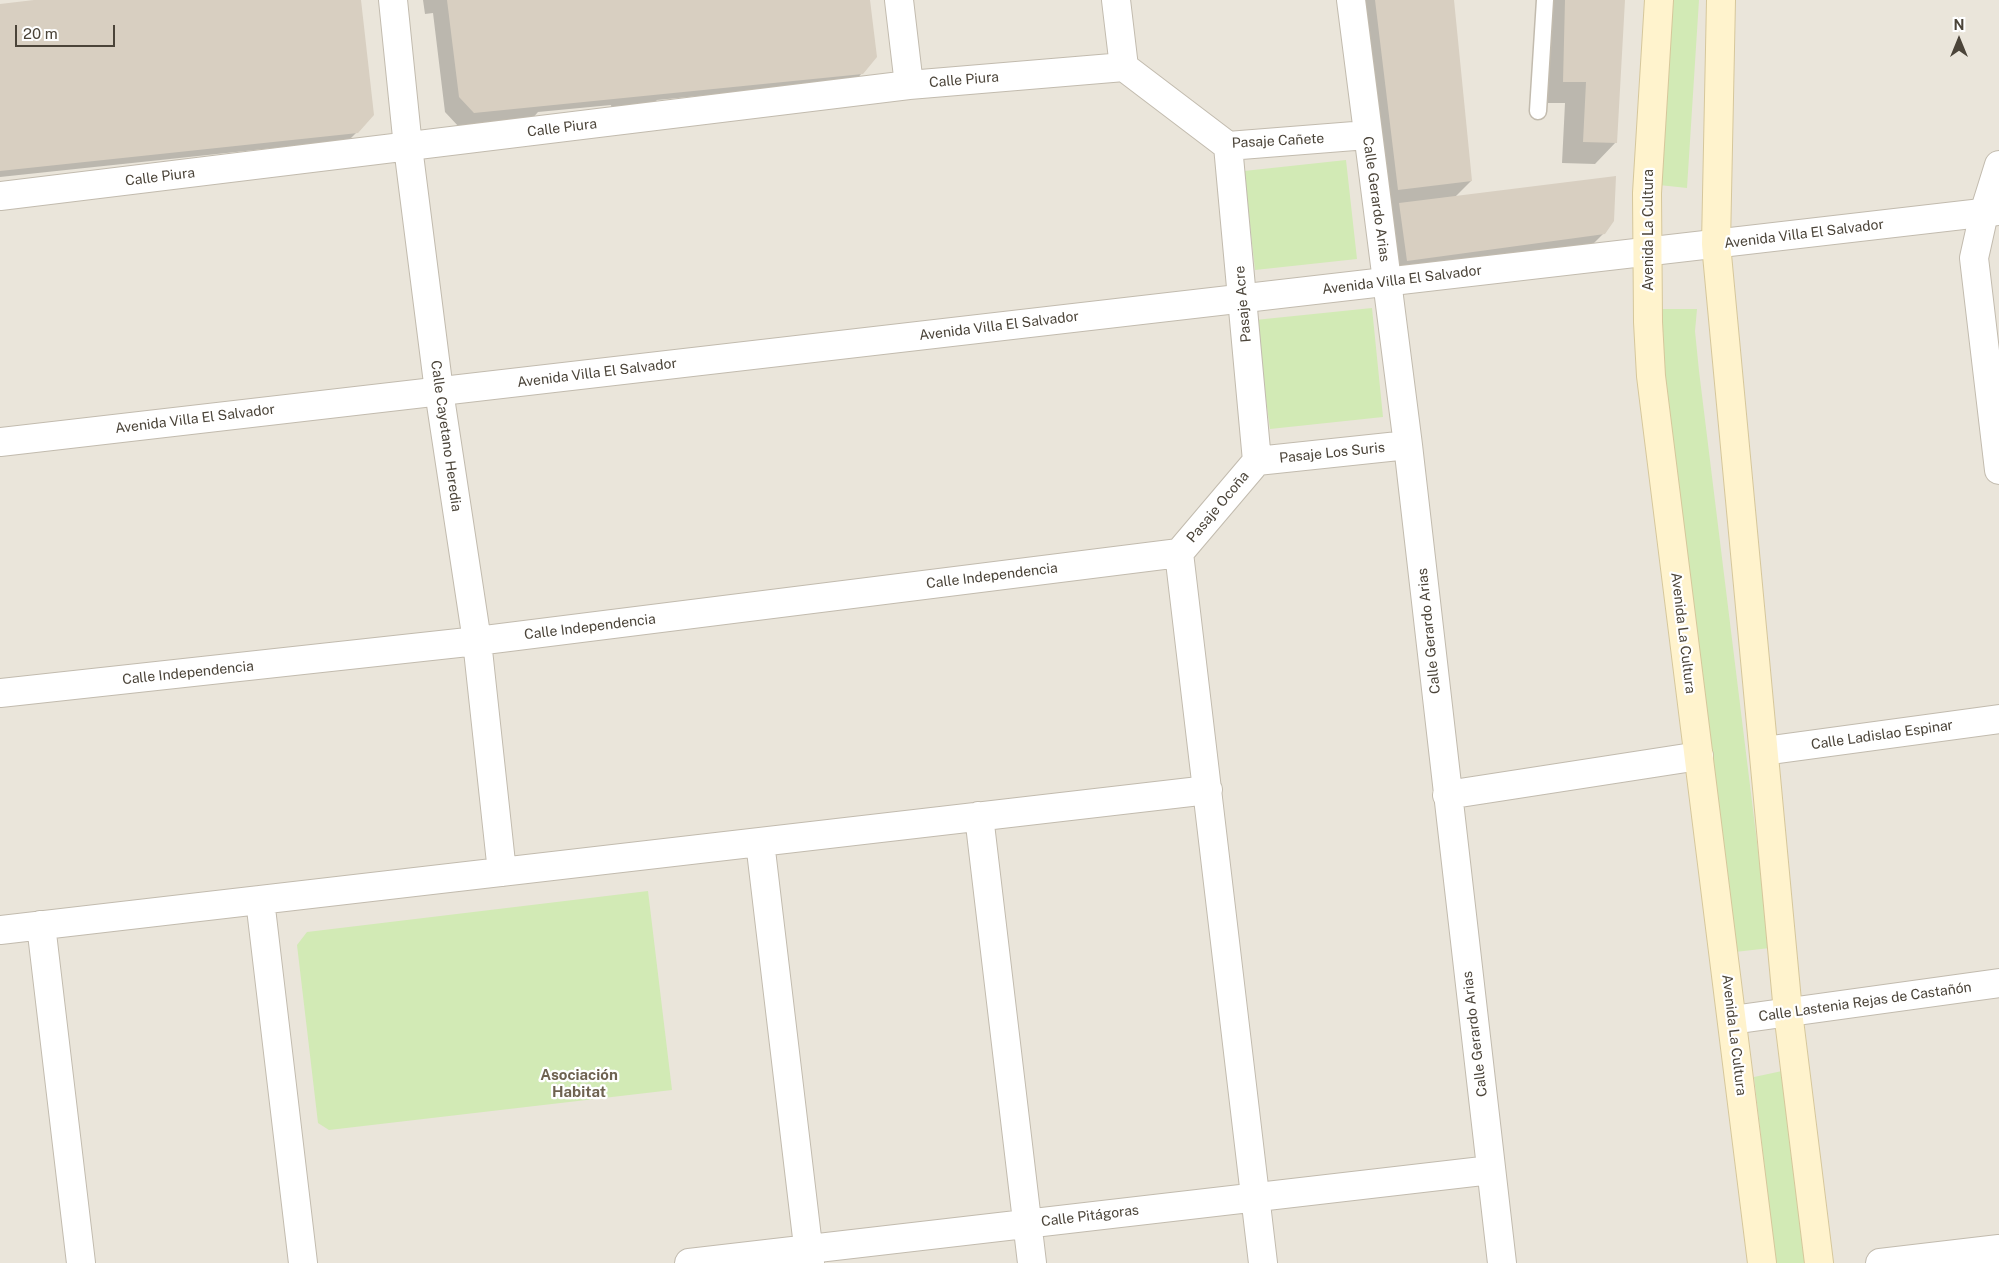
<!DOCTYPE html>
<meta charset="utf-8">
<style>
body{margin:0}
#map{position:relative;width:1999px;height:1263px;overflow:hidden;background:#f6f3ec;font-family:"Public Sans",sans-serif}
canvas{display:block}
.north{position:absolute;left:1934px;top:15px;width:50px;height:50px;-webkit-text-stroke:4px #fff;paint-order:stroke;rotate:0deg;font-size:14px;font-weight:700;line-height:20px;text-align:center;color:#4b4439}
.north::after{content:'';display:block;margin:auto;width:18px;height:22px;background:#4b4439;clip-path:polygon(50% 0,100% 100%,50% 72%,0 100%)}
.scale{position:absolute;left:15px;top:25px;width:100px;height:22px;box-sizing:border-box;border:2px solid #4b4439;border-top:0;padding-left:6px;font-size:15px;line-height:18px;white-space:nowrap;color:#4b4439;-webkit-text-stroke:4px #fff;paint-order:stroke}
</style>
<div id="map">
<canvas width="1999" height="1263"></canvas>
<div class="north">N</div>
<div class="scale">20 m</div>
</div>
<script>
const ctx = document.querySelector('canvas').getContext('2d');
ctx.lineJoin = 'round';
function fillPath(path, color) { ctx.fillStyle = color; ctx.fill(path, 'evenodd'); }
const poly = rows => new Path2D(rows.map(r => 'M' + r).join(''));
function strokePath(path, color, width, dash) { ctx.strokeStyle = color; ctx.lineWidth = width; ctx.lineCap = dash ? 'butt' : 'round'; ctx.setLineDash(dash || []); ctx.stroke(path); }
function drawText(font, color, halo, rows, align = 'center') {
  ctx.font = font + ' "Public Sans",sans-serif'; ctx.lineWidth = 4.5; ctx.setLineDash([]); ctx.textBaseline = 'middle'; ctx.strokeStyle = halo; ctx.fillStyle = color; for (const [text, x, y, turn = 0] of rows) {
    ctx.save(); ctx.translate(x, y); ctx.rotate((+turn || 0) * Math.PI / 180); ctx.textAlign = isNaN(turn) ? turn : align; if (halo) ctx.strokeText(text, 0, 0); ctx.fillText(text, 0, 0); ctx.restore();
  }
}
fillPath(poly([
 [0,0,1999,0,1999,1263,0,1263]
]), '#eae5da');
fillPath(poly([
 [1671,0,1699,0,1687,188,1659,185],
 [1346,160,1357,259,1255,270,1244,171],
 [1372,308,1383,417,1270,429,1255,320],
 [1662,309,1697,309,1695,331,1699,371,1770,948,1735,952,1665,375],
 [648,891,672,1090,329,1130,318,1123,297,945,307,932],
 [1782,1071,1806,1263,1776,1263,1754,1077]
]), '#d2eab5');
fillPath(poly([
 [44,0,360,0,357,132,349,140,0,177,0,5],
 [423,0,869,0,862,73,855,81,657,100,649,108,612,111,611,105,538,112,531,120,459,127,445,112,433,13,425,14],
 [1344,0,1452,0,1471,181,1455,197,1604,233,1582,255,1385,282],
 [1550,0,1624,0,1616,142,1595,164,1562,163,1565,103,1542,103]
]), '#0003');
fillPath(poly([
 [34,0,361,0,374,115,358,133,0,171,0,4],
 [447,0,870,0,877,57,863,74,474,113,459,97],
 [1375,0,1454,0,1472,181,1398,190],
 [1565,0,1625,0,1617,143,1583,142,1586,82,1563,82],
 [1616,176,1614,221,1605,234,1407,261,1399,203]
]), '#d8cfc1');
const service = poly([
 [1538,111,1545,0]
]);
const minor = poly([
 [393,0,408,147,439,391,477,641,502,872],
 [899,0,909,85],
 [1116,0,1124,67],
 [1351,0,1408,445,1502,1263],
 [1124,67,1228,146,1367,135],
 [1228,146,1257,461],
 [1999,165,1984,213,1974,258,1999,470],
 [0,196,909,85,1124,67],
 [1257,461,1408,445],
 [1179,553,1263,1263],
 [1179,553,1257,461],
 [0,693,477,641,1179,553],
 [1764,751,1999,719],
 [1447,795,1699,756],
 [979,816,1032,1263],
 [760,842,810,1263],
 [260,900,303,1263],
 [41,925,81,1263],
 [0,930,1208,790],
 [1732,1020,1999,983],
 [689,1263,1491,1170],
 [1880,1263,1999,1249]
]);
const tertiary = poly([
 [0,442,1999,211]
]);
const secondary = poly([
 [1659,0,1647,193,1648,322,1651,376,1762,1263],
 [1721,0,1716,244,1788,1012,1819,1263]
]);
strokePath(service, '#c2bbae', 19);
strokePath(minor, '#c2bbae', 30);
strokePath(tertiary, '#c2bbae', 30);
strokePath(secondary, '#d6c79b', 30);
strokePath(service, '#fff', 16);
strokePath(minor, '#fff', 28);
strokePath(tertiary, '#fff', 28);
strokePath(secondary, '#fff3cd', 28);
drawText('14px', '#4b4439', '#fff', [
 ["Calle Piura",964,80,-5],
 ["Calle Piura",562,128,-7],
 ["Pasaje Cañete",1278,141,-3],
 ["Calle Piura",160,177,-7],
 ["Calle Gerardo Arias",1376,199,82],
 ["Avenida La Cultura",1649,230,-90],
 ["Avenida Villa El Salvador",1804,234,-7],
 ["Avenida Villa El Salvador",1402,280,-7],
 ["Pasaje Acre",1243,304,-95],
 ["Avenida Villa El Salvador",999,326,-7],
 ["Avenida Villa El Salvador",597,373,-7],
 ["Avenida Villa El Salvador",195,419,-7],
 ["Calle Cayetano Heredia",446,436,82],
 ["Pasaje Los Suris",1332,453,-6],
 ["Pasaje Ocoña",1218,507,-50],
 ["Calle Independencia",992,576,-7],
 ["Calle Independencia",590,627,-7],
 ["Calle Gerardo Arias",1429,631,-96],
 ["Avenida La Cultura",1683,633,83],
 ["Calle Independencia",188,673,-6],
 ["Calle Ladislao Espinar",1882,735,-8],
 ["Calle Lastenia Rejas de Castañón",1865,1002,-8],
 ["Calle Gerardo Arias",1475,1034,-97],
 ["Avenida La Cultura",1734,1035,83],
 ["Calle Pitágoras",1090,1216,-7]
]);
drawText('bold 15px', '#6e6250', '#fff', [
 ["Asociación",579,1075],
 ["Habitat",579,1092]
]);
</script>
